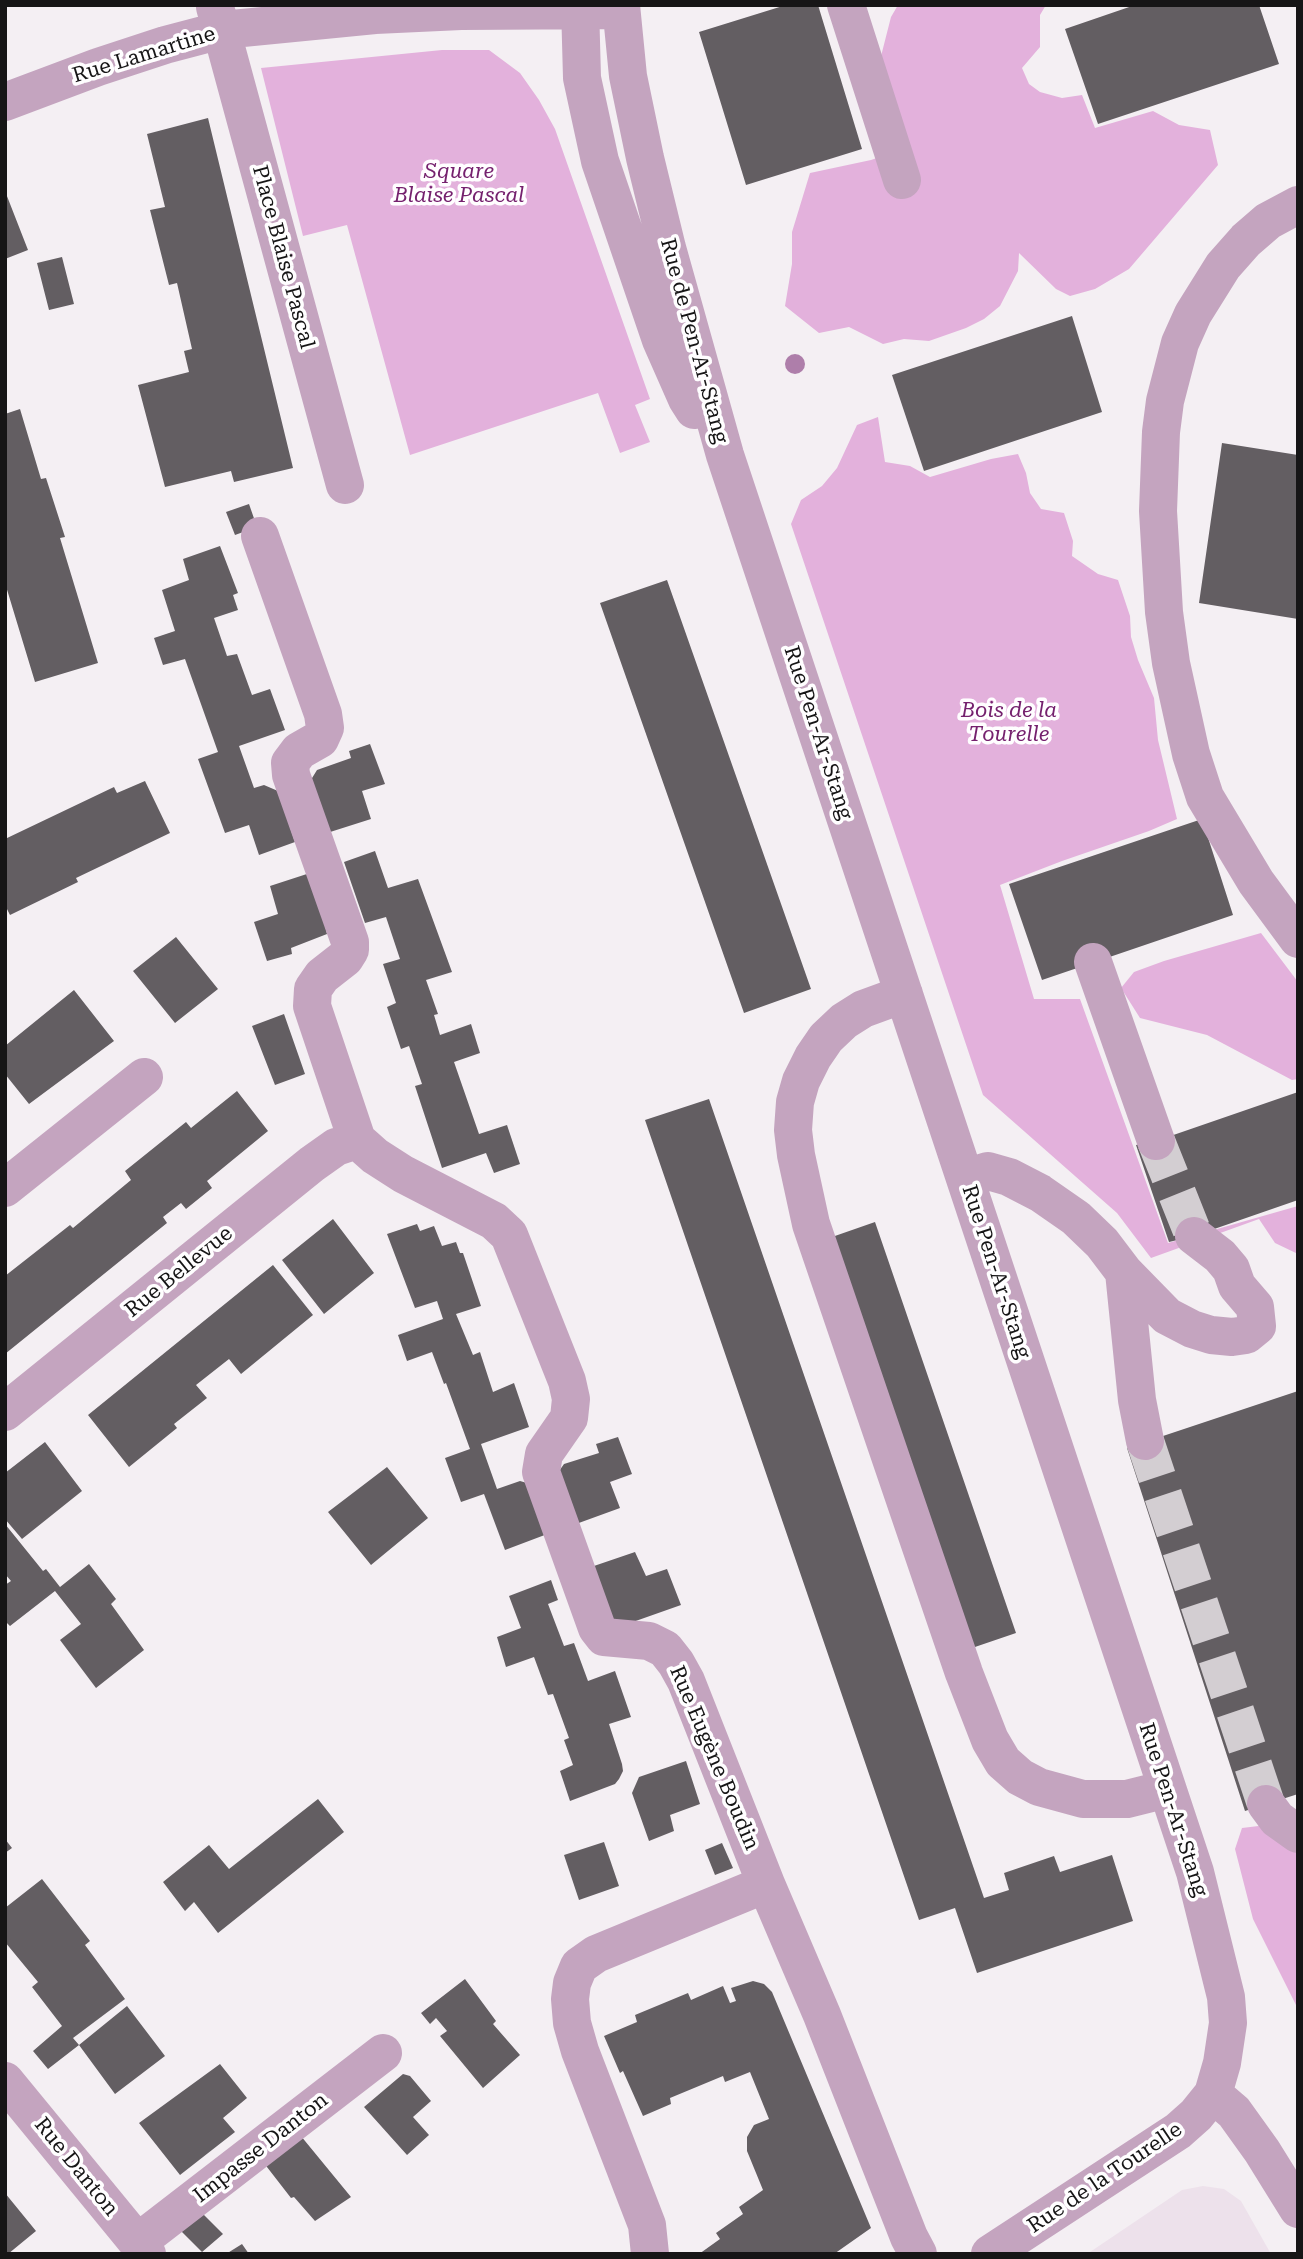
<!DOCTYPE html>
<meta charset="utf-8">
<style>
body{margin:0}
#map{position:relative;width:1303px;height:2259px;overflow:hidden;background:#f4eff3;font-family:"Roboto Serif",serif}
canvas{display:block}
.frame{position:absolute;inset:0;border:7px solid #161516;pointer-events:none}
</style>
<div id="map">
<canvas width="1303" height="2259"></canvas>
<div class="frame"></div>
</div>
<script>
const ctx = document.querySelector('canvas').getContext('2d');
ctx.lineJoin = 'round';
function fillPath(path, color) { ctx.fillStyle = color; ctx.fill(path, 'evenodd'); }
const poly = rows => new Path2D(rows.map(r => 'M' + r).join(''));
function strokePath(path, color, width, dash) { ctx.strokeStyle = color; ctx.lineWidth = width; ctx.lineCap = dash ? 'butt' : 'round'; ctx.setLineDash(dash || []); ctx.stroke(path); }
function drawText(font, color, halo, rows, align = 'center') {
  ctx.font = font + ' "Roboto Serif",serif'; ctx.lineWidth = 7; ctx.setLineDash([]); ctx.textBaseline = 'middle'; ctx.strokeStyle = halo; ctx.fillStyle = color; for (const [text, x, y, turn = 0] of rows) {
    ctx.save(); ctx.translate(x, y); ctx.rotate((+turn || 0) * Math.PI / 180); ctx.textAlign = isNaN(turn) ? turn : align; if (halo) ctx.strokeText(text, 0, 0); ctx.fillText(text, 0, 0); ctx.restore();
  }
}
fillPath(poly([
 [1203,2186,1224,2189,1241,2201,1271,2254,1087,2254,1182,2190]
]), '#ede1eb');
fillPath(poly([
 [898,5,1046,5,1040,15,1040,47,1022,68,1029,84,1040,92,1062,98,1082,95,1095,128,1153,111,1179,125,1210,130,1218,165,1129,269,1095,289,1070,296,1056,289,1019,253,1018,271,1000,306,984,319,966,328,929,341,904,339,883,344,849,327,819,333,785,306,792,264,792,232,810,173,871,160,903,149,879,64,891,17],
 [442,50,489,50,520,73,539,100,555,129,650,399,635,405,650,442,620,453,598,393,410,455,347,225,303,236,261,68],
 [878,417,885,462,910,466,930,477,991,459,1018,454,1026,473,1030,493,1041,509,1064,513,1073,541,1072,556,1098,574,1118,580,1130,616,1131,637,1138,660,1154,698,1158,740,1177,819,1149,831,1062,861,1000,885,1034,999,1080,999,1168,1243,1298,1206,1298,1254,1275,1243,1259,1219,1151,1258,1117,1213,983,1095,791,524,801,500,822,486,837,468,857,425],
 [1261,933,1298,982,1298,1079,1292,1080,1207,1035,1140,1018,1121,988,1134,972,1164,961],
 [1275,1824,1298,1849,1298,2009,1253,1919,1235,1849,1242,1828]
]), '#e3b1dc');
fillPath(poly([
 [786,5,818,5,862,149,746,185,699,32],
 [1135,5,1259,5,1279,64,1098,124,1065,29],
 [208,118,293,468,234,482,231,471,165,487,138,385,189,372,184,351,192,349,177,283,169,285,150,210,165,207,147,134],
 [5,191,28,250,5,259],
 [62,257,74,304,49,310,37,263],
 [1072,316,1102,412,924,471,892,375],
 [20,409,41,479,46,478,65,537,60,538,98,663,35,682,5,583,5,414],
 [1222,443,1298,455,1298,619,1199,603],
 [249,504,257,527,235,535,226,512],
 [220,546,238,593,233,595,238,610,214,618,227,656,237,654,252,695,270,689,285,730,239,746,254,788,264,785,278,791,295,842,259,855,249,825,225,833,198,759,218,752,185,659,163,665,154,638,175,631,162,590,189,580,183,559],
 [667,580,811,989,744,1013,600,603],
 [370,744,385,784,362,791,371,819,327,833,309,783,317,770,351,758,349,751],
 [145,781,170,833,76,878,78,882,10,915,5,905,5,839,114,787,117,793],
 [1202,819,1233,915,1042,980,1009,884],
 [375,851,388,888,418,879,452,972,426,980,438,1014,434,1015,440,1035,471,1024,480,1053,454,1062,479,1134,507,1125,520,1164,494,1173,486,1153,442,1168,415,1086,422,1084,409,1046,401,1049,387,1007,396,1003,383,964,400,959,386,917,365,923,344,862],
 [313,872,327,934,291,948,292,954,267,961,254,922,278,914,270,886],
 [176,937,218,989,175,1023,133,971],
 [74,990,114,1041,29,1104,5,1074,5,1046],
 [284,1014,305,1074,275,1085,252,1026],
 [237,1091,268,1131,207,1181,212,1188,186,1209,181,1203,163,1217,167,1223,5,1354,5,1276,70,1225,73,1228,131,1180,125,1171,186,1122,191,1128],
 [1298,1092,1298,1200,1194,1236,1169,1242,1136,1145,1156,1141],
 [709,1099,984,1898,1009,1890,1004,1873,1054,1856,1060,1872,1112,1855,1133,1921,977,1973,955,1908,919,1920,645,1120],
 [333,1219,374,1273,324,1314,282,1260],
 [875,1222,1016,1633,972,1648,832,1237],
 [417,1224,420,1231,434,1226,442,1246,456,1242,460,1253,463,1253,481,1306,456,1314,473,1355,480,1352,493,1392,514,1383,529,1427,481,1444,497,1489,520,1481,534,1485,550,1533,505,1550,484,1494,461,1502,445,1458,470,1449,446,1383,444,1384,432,1352,407,1361,398,1335,443,1319,437,1301,415,1308,387,1234],
 [273,1265,313,1315,241,1374,229,1359,196,1385,207,1398,174,1424,177,1428,129,1467,88,1415],
 [1298,1391,1298,1794,1245,1811,1127,1448],
 [618,1437,632,1474,610,1482,620,1508,576,1524,557,1474,564,1464,599,1453,596,1444],
 [45,1442,82,1491,22,1539,5,1519,5,1473],
 [387,1467,428,1518,371,1565,328,1512],
 [5,1524,43,1571,46,1569,60,1587,89,1564,116,1599,111,1604,144,1650,96,1688,60,1640,81,1624,55,1591,10,1626,5,1621,5,1585,11,1581,5,1574],
 [635,1552,646,1576,667,1569,681,1605,613,1629,591,1567],
 [551,1580,558,1600,548,1604,564,1646,574,1643,588,1681,615,1671,631,1717,609,1724,622,1764,623,1771,619,1779,615,1784,570,1801,560,1771,573,1765,564,1740,569,1738,553,1694,548,1695,534,1657,506,1667,497,1637,521,1628,509,1596],
 [686,1761,700,1804,670,1815,674,1831,649,1841,632,1793,639,1777],
 [318,1799,344,1832,218,1933,194,1902,185,1911,163,1882,209,1845,229,1869],
 [5,1839,12,1848,5,1853],
 [604,1842,619,1886,579,1900,564,1855],
 [722,1843,733,1868,715,1875,705,1850],
 [42,1879,90,1941,85,1945,125,1999,73,2038,79,2045,48,2069,33,2051,62,2026,32,1987,38,1982,5,1942,5,1908],
 [465,1979,496,2021,493,2024,520,2055,483,2088,440,2036,447,2031,436,2018,430,2024,421,2013],
 [753,1981,764,1984,772,1992,871,2228,834,2254,699,2254,720,2239,716,2233,743,2214,739,2207,763,2190,747,2151,747,2137,754,2125,769,2119,750,2072,725,2082,723,2076,670,2098,671,2104,643,2116,623,2071,620,2073,604,2036,637,2022,635,2015,688,1993,691,2000,723,1986,730,2003,736,2001,731,1988],
 [127,2006,165,2056,115,2094,79,2045],
 [220,2064,247,2098,223,2118,235,2132,180,2175,139,2123],
 [403,2074,410,2076,431,2101,413,2117,429,2135,407,2155,364,2107],
 [296,2130,351,2197,315,2221,294,2197,291,2198,260,2158],
 [5,2193,36,2231,8,2254,5,2254],
 [196,2207,223,2234,202,2252,175,2225],
 [242,2244,249,2254,226,2254]
]), '#635e62');
strokePath(poly([
 [1156,1141,1194,1236],
 [1145,1441,1266,1804]
]), '#d3ced2', 38, [38, 19]);
strokePath(poly([
 [580,5,582,78,600,161,661,340,687,399,694,410],
 [621,5,628,76,645,158,667,248,725,455,1195,1872,1226,1997,1228,2023,1222,2063,1213,2094,1196,2115,1178,2131,990,2254],
 [846,5,902,180],
 [215,7,345,485],
 [5,102,98,67,165,45,222,30,375,15,461,11,621,10],
 [1298,205,1268,221,1246,240,1223,266,1193,314,1180,343,1165,401,1161,432,1158,511,1164,612,1171,663,1191,754,1205,797,1256,882,1298,939],
 [260,536,323,714,325,728,320,739,299,751,290,763,291,775,350,942,350,950,345,958,322,976,313,989,312,1006,357,1140,375,1156,403,1174,494,1221,509,1235,567,1381,571,1399,569,1418,544,1454,541,1472,597,1628,604,1637,649,1641,665,1649,676,1663,686,1681,766,1884,822,2015,909,2237,918,2254],
 [1093,962,1156,1141],
 [904,994,863,1009,844,1021,826,1038,813,1057,801,1081,795,1102,793,1130,796,1155,811,1224,964,1673,990,1740,1003,1762,1020,1777,1039,1787,1083,1799,1127,1799,1167,1789],
 [965,1178,988,1171,1009,1177,1040,1193,1076,1218,1102,1243,1124,1272,1137,1400,1145,1441],
 [5,1188,144,1077],
 [1124,1272,1167,1316,1192,1329,1211,1335,1232,1337,1246,1335,1257,1326,1255,1307,1237,1286,1231,1269,1220,1256,1194,1236],
 [5,1412,312,1164,336,1147,357,1140],
 [1266,1804,1277,1819,1298,1834],
 [5,2081,147,2254],
 [1213,2094,1234,2112,1262,2151,1298,2209],
 [138,2242,383,2053],
 [650,2254,647,2225,580,2051,572,2023,570,1999,572,1983,579,1966,596,1954,766,1884]
]), '#c4a4bf', 38);
ctx.fillStyle = '#ae7eaa';
for (const [x, y] of [
 [795,364]
]) { ctx.beginPath(); ctx.arc(x, y, 10, 0, 2 * Math.PI); ctx.fill(); }
drawText('21px', '#161516', '#fffeff', [
 ["Rue Lamartine",144,55,-17],
 ["Place Blaise Pascal",283,257,75],
 ["Rue de Pen-Ar-Stang",694,341,75],
 ["Rue Pen-Ar-Stang",818,733,72],
 ["Rue Bellevue",179,1272,-39],
 ["Rue Pen-Ar-Stang",996,1272,72],
 ["Rue Eugène Boudin",714,1758,67],
 ["Rue Pen-Ar-Stang",1173,1810,72],
 ["Impasse Danton",261,2148,-38],
 ["Rue Danton",76,2167,51],
 ["Rue de la Tourelle",1105,2178,-34]
]);
drawText('italic 21px', '#75216e', '#fffeff', [
 ["Square",459,172],
 ["Blaise Pascal",459,196],
 ["Bois de la",1009,711],
 ["Tourelle",1009,735]
]);
</script>
